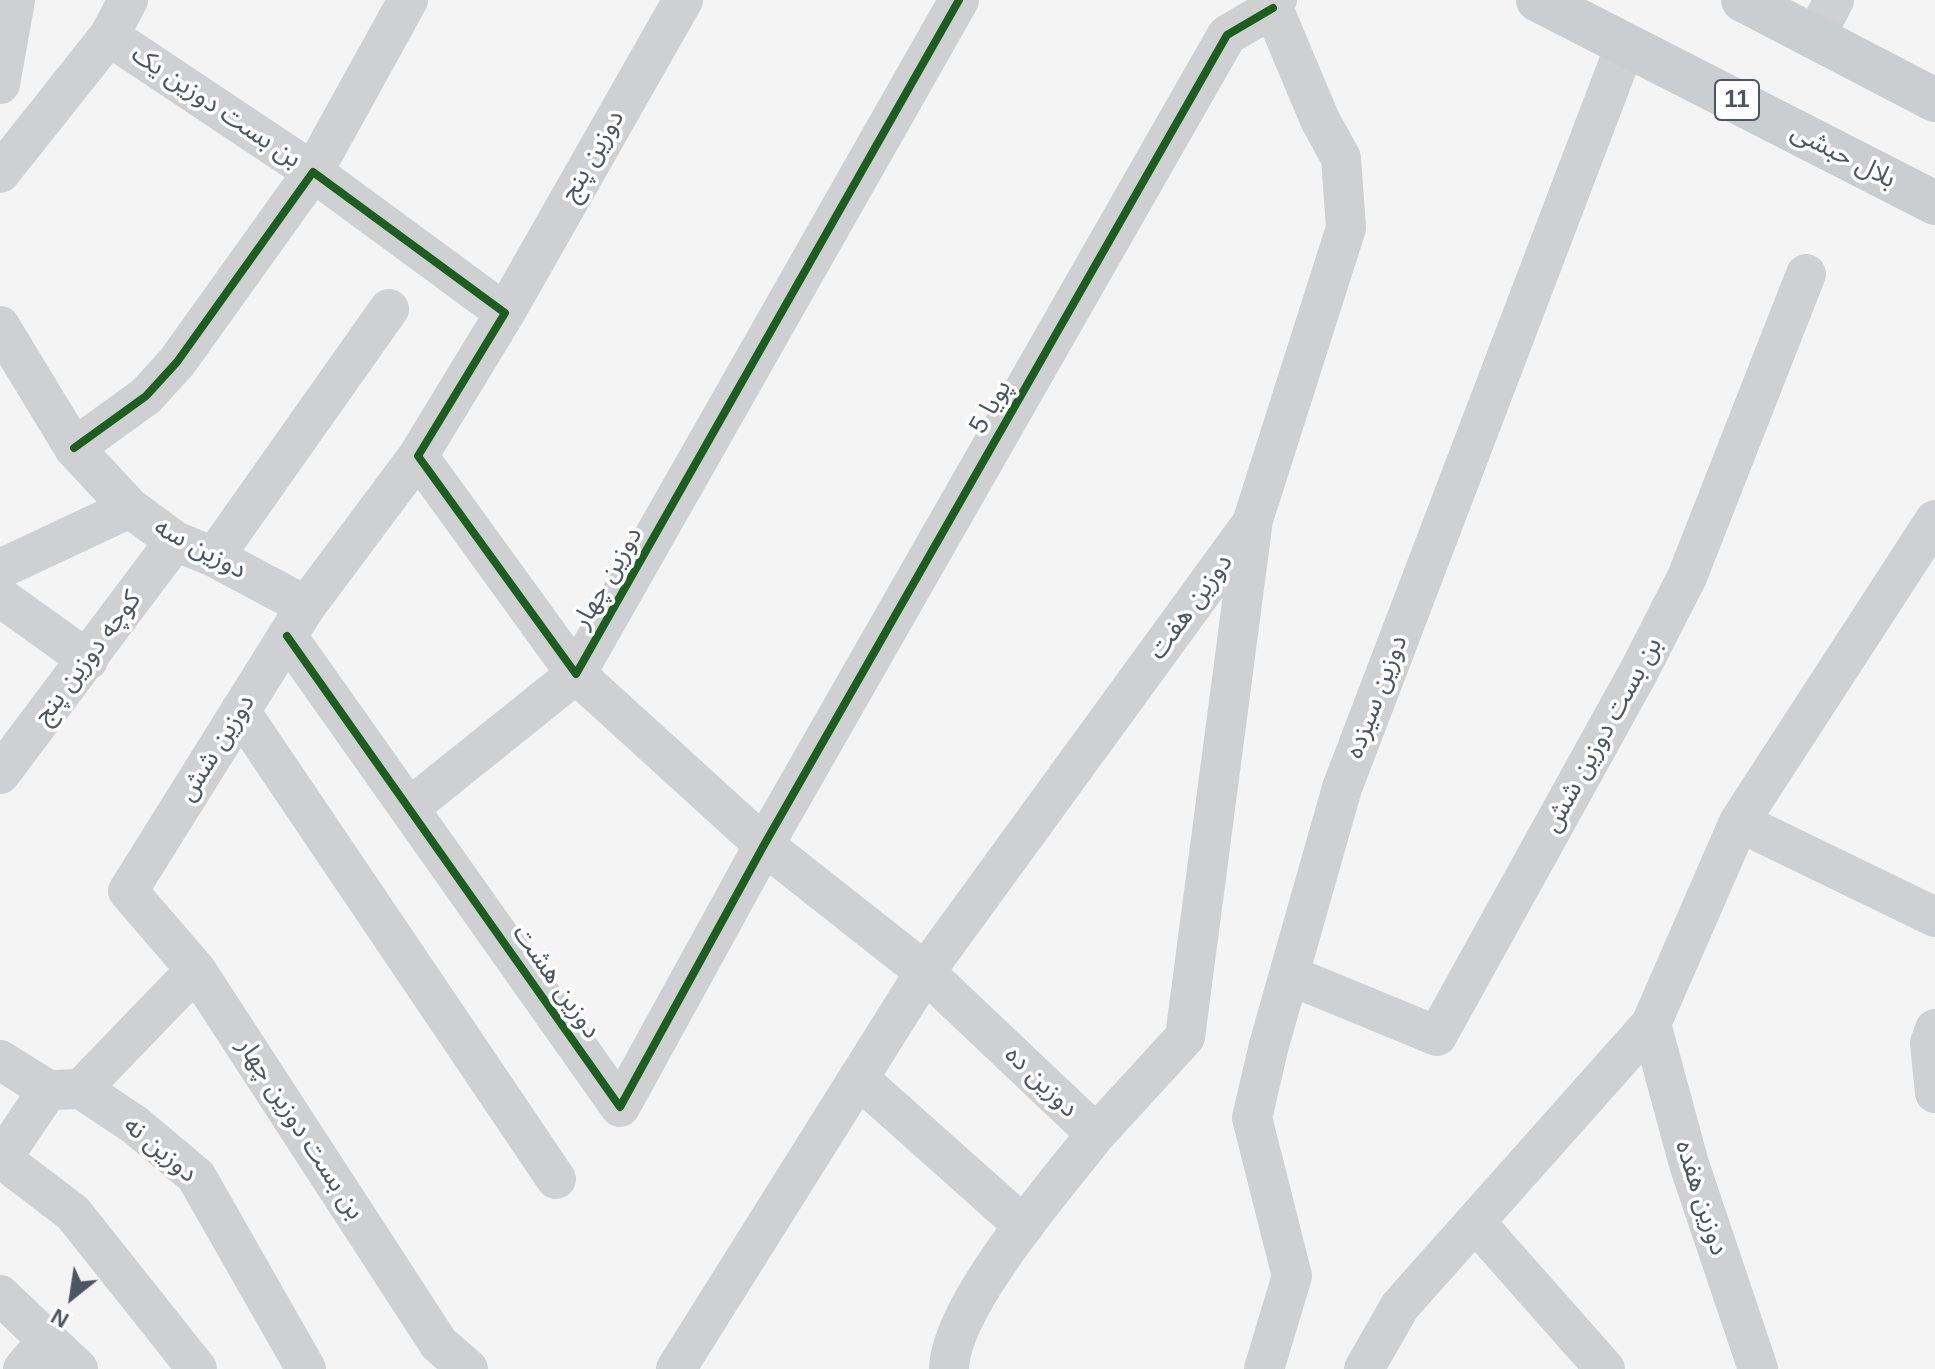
<!DOCTYPE html>
<html>
<head>
<meta charset="utf-8">
<style>
  body { margin:0 }
  #map { position:relative; width:1935px; height:1369px; overflow:hidden; background:#f4f4f4; font-family:Arial,sans-serif }
  canvas { display:block }
  .north { position:absolute; left:32px; top:1257px; width:80px; height:80px; -webkit-text-stroke:6px #fff; paint-order:stroke; rotate:210deg; font-size:22px; font-weight:700; line-height:32px; text-align:center; color:#4a5661 }
  .north::after { content:''; display:block; margin:auto; width:28px; height:36px; background:#4a5661; clip-path:polygon(50% 0,100% 100%,50% 72%,0 100%) }
</style>
</head>
<body>
<div id="map">
<canvas width="1935" height="1369"></canvas>
<div class="north">N</div>
</div>
<script>
const g = document.querySelector('canvas').getContext('2d');
g.lineJoin = 'round';
function strokePath(path, color, width, dash) { g.strokeStyle = color; g.lineWidth = width; g.lineCap = dash ? 'butt' : 'round'; g.setLineDash(dash || []); g.stroke(path); }
function drawText(font, color, halo, rows, align = 'center') {
  g.font = font + ' Arial,"Noto Sans Arabic",sans-serif'; g.lineWidth = 7; g.setLineDash([]); g.textBaseline = 'middle'; g.strokeStyle = halo; g.fillStyle = color; for (const [text, x, y, turn = 0] of rows) {
    g.save(); g.translate(x, y); g.rotate((+turn || 0) * Math.PI / 180); g.textAlign = isNaN(turn) ? turn : align; if (halo) g.strokeText(text, 0, 0); g.fillText(text, 0, 0); g.restore();
  }
}
const street = new Path2D(`
  M 128,0 L 109,36 L 313,172 L 408,0
  M 1815,37 L 1834,0
  M 0,84 L 15,0
  M 0,173 L 109,36
  M 505,313 L 683,0
  M 0,326 L 74,448 L 130,508 L 175,541 L 214,557 L 306,606 L 418,456
  M 74,448 L 146,396 L 177,362 L 313,172 L 505,313 L 418,456 L 576,674 L 959,0
  M 214,557 L 389,309
  M 0,569 L 130,508
  M 0,597 L 88,660
  M 306,606 L 128,891 L 196,970 L 439,1344 L 468,1369
  M 287,636 L 620,1107 L 764,845 L 1227,35 L 1273,8
  M 240,711 L 556,1179
  M 0,774 L 175,541
  M 409,808 L 576,674 L 764,845 L 925,972 L 1252,523 L 1346,228 L 1341,158 L 1320,120 L 1273,8 L 1277,0
  M 1739,822 L 1935,917
  M 196,970 L 81,1089 L 135,1125 L 196,1176 L 306,1369
  M 1289,975 L 1437,1036 L 1639,671 L 1687,577 L 1806,274
  M 1651,1024 L 1689,1164 L 1758,1369
  M 1935,1029 L 1930,1043 L 1935,1093
  M 0,1060 L 48,1090 L 81,1089
  M 858,1078 L 1024,1226
  M 2,1159 L 73,1213 L 197,1369
  M 0,1161 L 48,1090
  M 1475,1222 L 1605,1369
  M 0,1295 L 78,1369
  M 23,1369 L 47,1341
  M 676,1369 L 925,972 L 1096,1134 L 1185,1037 L 1252,527
  M 949,1369 C 950,1306 1056,1185 1096,1134
  M 1264,1369 L 1292,1276 L 1252,1118 L 1269,1045 L 1342,788 L 1626,44
  M 1364,1369 L 1400,1306 L 1651,1024 L 1739,822 L 1935,520`);
const primary = new Path2D(`
  M 1538,0 L 1935,203
  M 1743,0 L 1935,100`);
const cycleway = new Path2D(`
  M 74,448 L 146,396 L 177,362 L 313,172 L 505,313 L 418,456 L 576,674 L 959,0
  M 287,636 L 620,1107 L 764,845 L 1227,35 L 1273,8`);
const shields = [
  [1737,100,44]
];
const shieldNames = [
  ["11",1737,100]
];
const streetNames = [
  ["بن بست دوزین یک",216,107,34],
  ["دوزین پنج",593,156,-60],
  ["بلال حبشی",1843,156,27],
  ["پویا 5",991,407,-60],
  ["دوزین سه",200,549,28],
  ["دوزین چهار",608,578,-60],
  ["دوزین هفت",1191,607,-54],
  ["کوچه دوزین پنج",88,658,-53],
  ["دوزین سیزده",1377,697,-69],
  ["بن بست دوزین شش",1603,735,-61],
  ["دوزین شش",217,748,-58],
  ["دوزین هشت",556,982,55],
  ["دوزین ده",1041,1082,44],
  ["بن بست دوزین چهار",300,1129,57],
  ["دوزین نه",160,1150,40],
  ["دوزین هفده",1701,1198,72]
];
strokePath(street, '#ced0d2', 40);
strokePath(primary, '#caced1', 44);
strokePath(cycleway, '#1b5e20', 8);
for (const [x, y, w] of shields) { const box = new Path2D(); box.roundRect(x - w / 2, y - 20, w, 40, 6); g.fillStyle = '#fff'; g.fill(box); strokePath(box, '#4a5661', 2); }
drawText('bold 24px', '#4a5661', null, shieldNames);
drawText('26px', '#4a5661', '#fff', streetNames);
</script>
</body>
</html>
